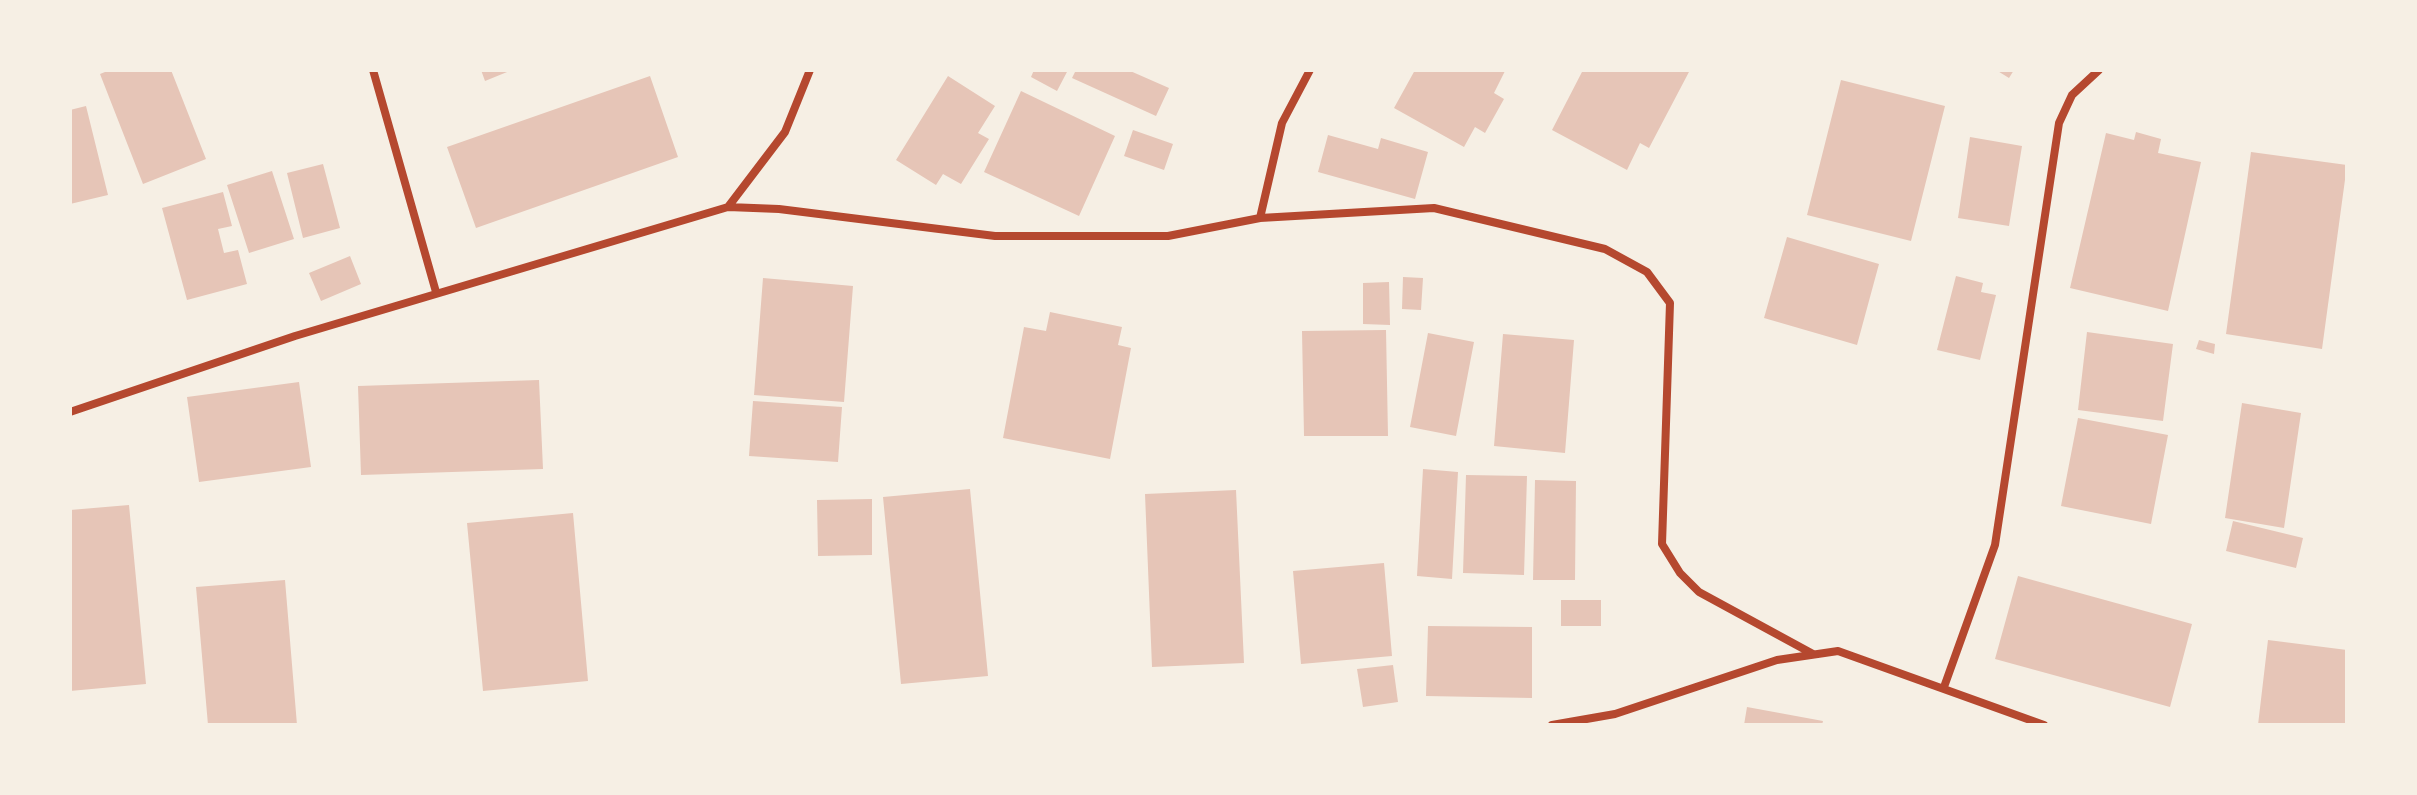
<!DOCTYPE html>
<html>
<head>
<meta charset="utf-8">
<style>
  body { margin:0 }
  #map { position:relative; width:2417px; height:795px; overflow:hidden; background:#f6efe4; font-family:"Source Serif 4",serif }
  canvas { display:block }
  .frame { position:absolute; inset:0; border:72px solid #f6efe4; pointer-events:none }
</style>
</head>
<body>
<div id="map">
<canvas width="2417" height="795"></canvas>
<div class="frame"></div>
</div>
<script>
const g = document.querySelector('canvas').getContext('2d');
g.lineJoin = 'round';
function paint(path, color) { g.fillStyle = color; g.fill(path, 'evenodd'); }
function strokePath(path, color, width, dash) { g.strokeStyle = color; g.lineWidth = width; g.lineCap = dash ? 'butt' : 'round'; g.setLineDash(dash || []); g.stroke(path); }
const building = new Path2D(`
  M 110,70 L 171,70 L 206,159 L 143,184 L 100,74 Z
  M 481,70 L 512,70 L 485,81 Z
  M 1034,70 L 1068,70 L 1057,91 L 1031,77 Z
  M 1076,70 L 1128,70 L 1169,88 L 1156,116 L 1072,78 Z
  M 1415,70 L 1505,71 L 1494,93 L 1504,99 L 1485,133 L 1475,127 L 1464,147 L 1394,108 Z
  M 1583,70 L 1690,70 L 1649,148 L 1640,143 L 1627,170 L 1552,130 Z
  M 1996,70 L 2014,70 L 2009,78 Z
  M 650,76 L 678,157 L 476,228 L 447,147 Z
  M 948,76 L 995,106 L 978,133 L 989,139 L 961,184 L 943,174 L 936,185 L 896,160 Z
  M 1841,80 L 1945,106 L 1911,241 L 1807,215 Z
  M 1021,91 L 1115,136 L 1079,216 L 984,172 Z
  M 86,106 L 108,195 L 70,204 L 70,110 Z
  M 1133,130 L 1173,144 L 1164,170 L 1124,156 Z
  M 2136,132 L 2161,139 L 2158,153 L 2201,162 L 2168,311 L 2070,288 L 2106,133 L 2134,140 Z
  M 1328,135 L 1378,149 L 1381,138 L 1428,152 L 1415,199 L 1318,172 Z
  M 1970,137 L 2022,146 L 2009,226 L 1958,218 Z
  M 2251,152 L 2347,165 L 2322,349 L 2226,334 Z
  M 323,164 L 340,228 L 303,238 L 287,173 Z
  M 272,171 L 294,239 L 249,253 L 227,185 Z
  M 223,192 L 232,226 L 218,229 L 224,253 L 238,250 L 247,284 L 187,300 L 162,208 Z
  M 1787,237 L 1879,264 L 1857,345 L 1764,318 Z
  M 350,256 L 361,284 L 321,301 L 309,273 Z
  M 1956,276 L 1983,283 L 1981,292 L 1996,295 L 1980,360 L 1937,350 Z
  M 1403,277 L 1423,278 L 1421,310 L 1402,309 Z
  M 763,278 L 853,286 L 844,402 L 754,395 Z
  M 1389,282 L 1390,325 L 1363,324 L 1363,283 Z
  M 1050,312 L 1122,327 L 1118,345 L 1131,348 L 1110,459 L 1003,438 L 1024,327 L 1046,331 Z
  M 1386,330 L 1388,436 L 1304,436 L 1302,331 Z
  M 2087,332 L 2173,344 L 2163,421 L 2078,410 Z
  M 1428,333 L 1474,342 L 1456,436 L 1410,427 Z
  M 1503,334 L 1574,340 L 1565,453 L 1494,446 Z
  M 2199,340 L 2215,344 L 2214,354 L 2196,349 Z
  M 539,380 L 543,469 L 361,475 L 358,386 Z
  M 299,382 L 311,467 L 199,482 L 187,397 Z
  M 753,401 L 842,407 L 838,462 L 749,456 Z
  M 2242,403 L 2301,413 L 2284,528 L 2225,518 Z
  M 2078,418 L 2168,435 L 2151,524 L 2061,506 Z
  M 1423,469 L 1458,472 L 1452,579 L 1417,576 Z
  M 1466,475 L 1527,476 L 1524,575 L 1463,573 Z
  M 1535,480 L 1576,481 L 1575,580 L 1533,580 Z
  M 970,489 L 988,676 L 901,684 L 883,497 Z
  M 1236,490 L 1244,663 L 1152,667 L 1145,494 Z
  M 872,499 L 872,555 L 818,556 L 817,500 Z
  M 129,505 L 146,684 L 70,691 L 70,510 Z
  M 573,513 L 588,681 L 483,691 L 467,523 Z
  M 2233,521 L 2303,538 L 2296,568 L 2226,551 Z
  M 1384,563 L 1392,656 L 1301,664 L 1293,571 Z
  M 2018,576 L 2192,624 L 2170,707 L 1995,659 Z
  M 285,580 L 297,725 L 208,725 L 196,587 Z
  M 1561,600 L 1601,600 L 1601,626 L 1561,626 Z
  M 1428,626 L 1532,627 L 1532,698 L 1426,696 Z
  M 2268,640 L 2347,650 L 2347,725 L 2258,725 Z
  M 1393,665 L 1398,702 L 1363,707 L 1357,669 Z
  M 1747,707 L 1823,721 L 1822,725 L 1744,725 Z`);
const minor = new Path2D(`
  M 373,70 L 436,292
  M 728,207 L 785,132 L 810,70
  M 1260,218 L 1282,123 L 1310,70
  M 70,412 L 295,336 L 728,207 L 779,209 L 995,236 L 1168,236 L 1260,218 L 1434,208 L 1605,249 L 1647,272 L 1670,303 L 1662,544 L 1680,573 L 1699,592 L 1813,654
  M 1944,687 L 1995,545 L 2059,123 L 2072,95 L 2099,70
  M 1552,725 L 1615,714 L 1777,660 L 1838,651 L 2044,725`);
paint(building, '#e6c5b7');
strokePath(minor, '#b5482f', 8);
</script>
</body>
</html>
